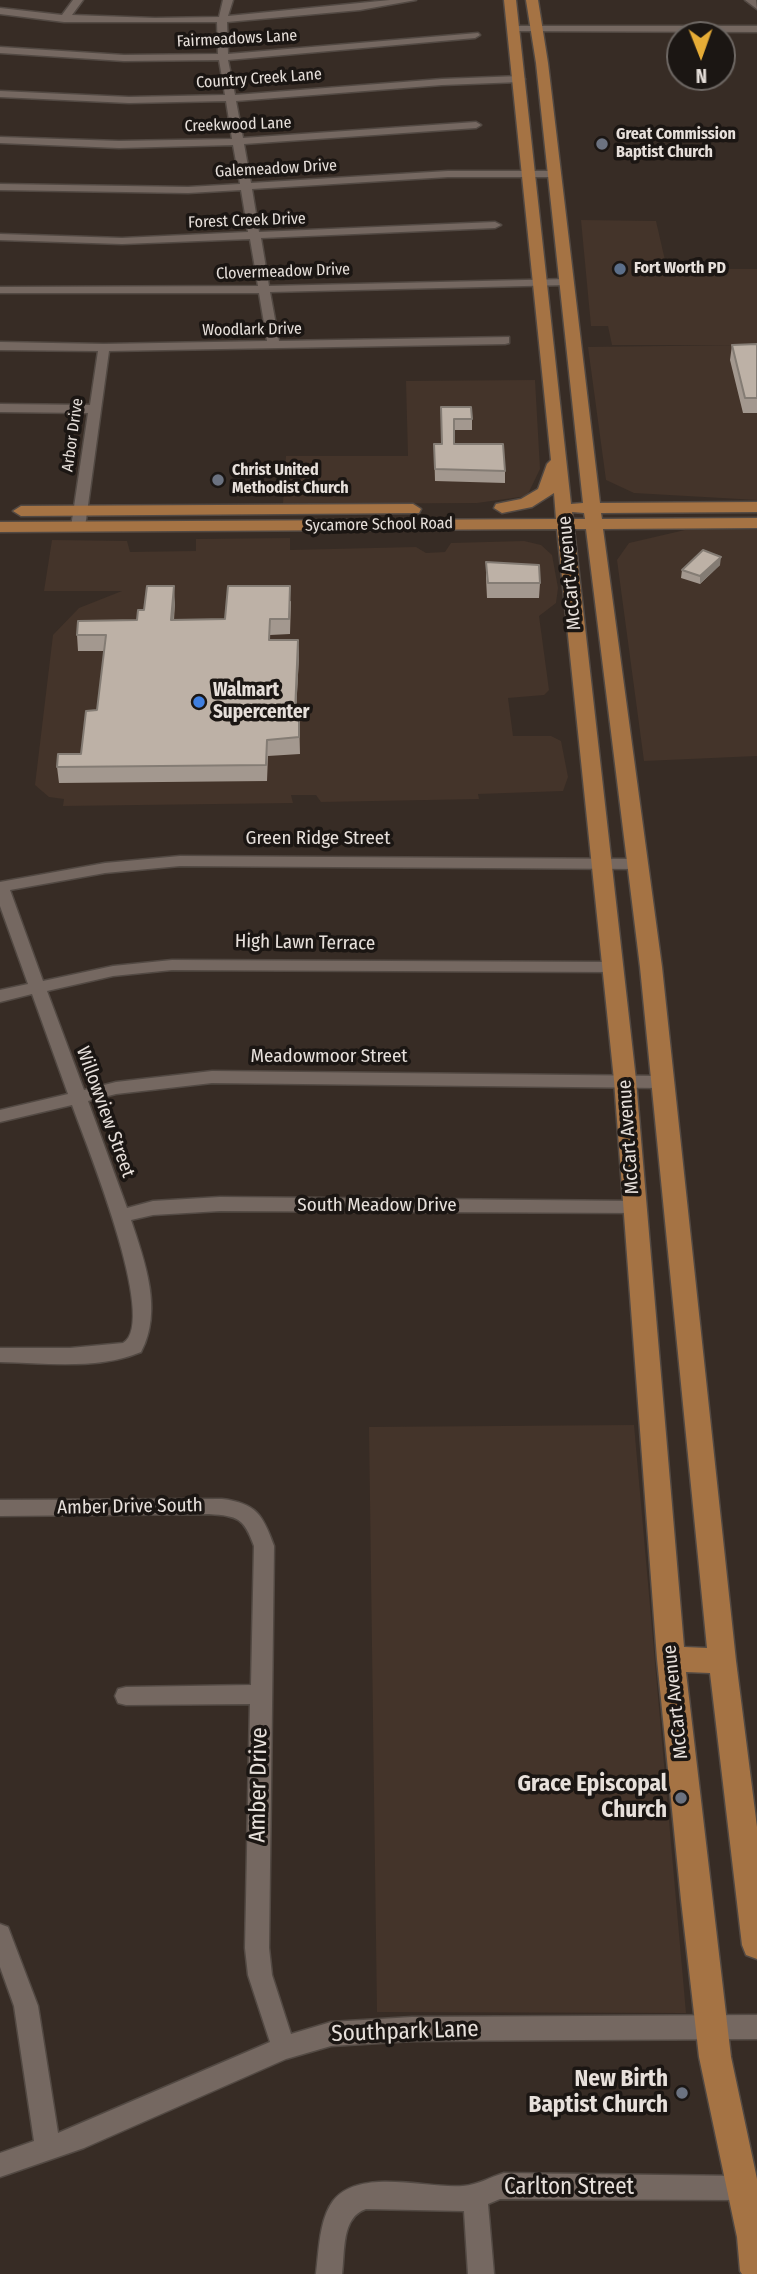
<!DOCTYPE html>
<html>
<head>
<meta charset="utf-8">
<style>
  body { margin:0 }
  #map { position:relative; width:757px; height:2274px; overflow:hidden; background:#372c25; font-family:"Fira Sans Condensed",sans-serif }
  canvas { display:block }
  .north { position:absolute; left:666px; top:21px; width:70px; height:70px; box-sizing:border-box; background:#1b1613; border:2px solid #6d6763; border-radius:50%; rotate:179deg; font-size:19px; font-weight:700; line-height:28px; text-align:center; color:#e7e0db }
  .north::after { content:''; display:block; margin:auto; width:24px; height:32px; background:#e6ac36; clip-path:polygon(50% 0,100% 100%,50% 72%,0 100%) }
</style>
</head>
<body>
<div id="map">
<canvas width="757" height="2274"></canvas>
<div class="north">N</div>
</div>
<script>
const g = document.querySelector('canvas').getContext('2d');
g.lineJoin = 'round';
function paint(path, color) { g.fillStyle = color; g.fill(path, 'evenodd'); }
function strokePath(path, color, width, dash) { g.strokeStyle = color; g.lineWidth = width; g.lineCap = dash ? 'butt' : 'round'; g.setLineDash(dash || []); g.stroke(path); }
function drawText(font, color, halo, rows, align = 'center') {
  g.font = font + ' "Fira Sans Condensed",sans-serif'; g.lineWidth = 7; g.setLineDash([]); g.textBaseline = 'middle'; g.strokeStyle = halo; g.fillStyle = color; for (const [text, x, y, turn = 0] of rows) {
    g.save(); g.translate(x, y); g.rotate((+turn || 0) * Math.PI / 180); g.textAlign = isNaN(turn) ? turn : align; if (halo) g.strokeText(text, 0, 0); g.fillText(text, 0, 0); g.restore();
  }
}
const built = new Path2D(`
  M 581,220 L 656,221 L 667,269 L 757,269 L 757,500 L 634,493 L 606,480 L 588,347 L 744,345 L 612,345 L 608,326 L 591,326 Z
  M 535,380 L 540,469 L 527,496 L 477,503 L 283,504 L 286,456 L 408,456 L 406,381 Z
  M 685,530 L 757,530 L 757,756 L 644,761 L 617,560 L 629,543 Z
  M 290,538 L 290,550 L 416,547 L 426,553 L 445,552 L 451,543 L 524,541 L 541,545 L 552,555 L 558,588 L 556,603 L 539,616 L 549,690 L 544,695 L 508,698 L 513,736 L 551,736 L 561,741 L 568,777 L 563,791 L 478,794 L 479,799 L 321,802 L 316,795 L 291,795 L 293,803 L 63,806 L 64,799 L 49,797 L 35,785 L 53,635 L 79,608 L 122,591 L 44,591 L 52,540 L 127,541 L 130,552 L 196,551 L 196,539 Z
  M 634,1425 L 686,2013 L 377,2012 L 369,1427 Z`);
const minor = new Path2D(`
  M 73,0 L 83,0 L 72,15 L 155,18 L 219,17 L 223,0 L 233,0 L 228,16 L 390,0 L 416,0 L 360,10 L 227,22 L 228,54 L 478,33 L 480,35 L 475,38 L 228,60 L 235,95 L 442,79 L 520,76 L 525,79 L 520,82 L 442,85 L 236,101 L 243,138 L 476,122 L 481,125 L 476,128 L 244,144 L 251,183 L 448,171 L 554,171 L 559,174 L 554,177 L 448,177 L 252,189 L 259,232 L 495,222 L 501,225 L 495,228 L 261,238 L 269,286 L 567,279 L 573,282 L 567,285 L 270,292 L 279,341 L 509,337 L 509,343 L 505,344 L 109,351 L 85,527 L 83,530 L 73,530 L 71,527 L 88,413 L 0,412 L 0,404 L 90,405 L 98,351 L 0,350 L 0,342 L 104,344 L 267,341 L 259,293 L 0,293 L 0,287 L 258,286 L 250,239 L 122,244 L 0,240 L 0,234 L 122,238 L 248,232 L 241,190 L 188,193 L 0,190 L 0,184 L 188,187 L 240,184 L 233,145 L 119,148 L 0,143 L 0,137 L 119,141 L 232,139 L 226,101 L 129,103 L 0,97 L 0,91 L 129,97 L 225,95 L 219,60 L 124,61 L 0,53 L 0,47 L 124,55 L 218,54 L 217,22 L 64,22 L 0,14 L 0,8 L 62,15 Z
  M 745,0 L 756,0 L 757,9 Z
  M 515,26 L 757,26 L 757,32 L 512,31 L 512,27 Z
  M 180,856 L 637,859 L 645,864 L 637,869 L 180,866 L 105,873 L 10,890 L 43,981 L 113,966 L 172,960 L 613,962 L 621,967 L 613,972 L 172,970 L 113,976 L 47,991 L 84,1090 L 116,1082 L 212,1071 L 662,1076 L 671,1082 L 662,1088 L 212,1083 L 116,1094 L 88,1101 L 127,1208 L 153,1201 L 220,1197 L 634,1201 L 640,1203 L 643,1208 L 640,1213 L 220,1211 L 153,1215 L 131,1220 C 145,1262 163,1311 141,1352 C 99,1370 45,1363 0,1362 L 0,1348 L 70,1348 L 123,1343 C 160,1323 84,1139 72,1105 L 0,1122 L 0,1110 L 68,1094 L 32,994 L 0,1002 L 0,990 L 28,984 L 0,906 L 0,882 L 105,863 Z
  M 222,1499 C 256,1503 263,1515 274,1546 L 269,1948 L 272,1975 L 291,2034 L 331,2022 L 412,2017 L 757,2015 L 757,2039 L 412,2041 L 331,2046 L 286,2059 L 84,2148 L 0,2177 L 0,2153 L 34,2141 L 14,2006 L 0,1967 L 0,1924 L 8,1927 L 38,2006 L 58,2133 L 270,2042 L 248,1975 L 245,1948 L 250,1704 L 126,1705 L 118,1703 L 115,1696 L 118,1689 L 126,1687 L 251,1685 L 254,1546 C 244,1518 238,1516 209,1514 L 0,1516 L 0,1500 Z
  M 504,2173 L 742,2176 L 751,2179 L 754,2188 L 751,2197 L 742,2200 L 500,2199 L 488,2204 L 494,2274 L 468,2274 L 464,2211 L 366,2209 C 341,2217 345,2252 342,2274 L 316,2274 C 319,2251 319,2220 333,2201 C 359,2167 427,2189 463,2186 C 478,2185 490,2177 504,2173 Z`);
const major = new Path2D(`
  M 504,0 L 516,0 L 571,504 L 583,503 L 536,63 L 526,0 L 538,0 L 548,63 L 600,503 L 757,502 L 757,512 L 601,513 L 602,519 L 757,518 L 757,528 L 603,529 L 662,967 L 736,1661 L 757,1827 L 757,1959 L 746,1955 L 742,1945 L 710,1673 L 686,1672 L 731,2057 L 757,2179 L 757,2274 L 742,2274 L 740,2271 L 737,2237 L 699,2057 L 681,1900 L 657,1659 L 614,1080 L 557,529 L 0,532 L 0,522 L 556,519 L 554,493 L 532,507 L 502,513 L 494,508 L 496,504 L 521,499 L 538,489 L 547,464 L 551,460 ZM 572,512 L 584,513 L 585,519 L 573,519 ZM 574,529 L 586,529 L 640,967 L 707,1648 L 684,1647 L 636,1080 Z
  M 413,504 L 421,509 L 419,513 L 21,516 L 13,511 L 21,506 Z`);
const wall = new Path2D(`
  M 757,344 L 757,413 L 743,413 L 730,360 L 732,345 Z
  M 441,407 L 472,419 L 472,430 L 454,430 L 454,444 L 505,471 L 505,483 L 435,481 L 434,444 L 441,444 Z
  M 486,562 L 540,583 L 539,598 L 487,598 L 486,578 Z
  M 720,565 L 700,584 L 681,578 L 682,570 Z
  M 291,601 L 290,634 L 270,635 L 270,640 L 298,640 L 299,656 L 296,713 L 299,713 L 300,754 L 268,756 L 267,781 L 59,783 L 57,767 L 81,754 L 97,710 L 104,651 L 78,651 L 77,635 L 137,620 L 144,610 L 175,602 L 174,620 L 225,619 Z`);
const shadedWall = new Path2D(`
  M 721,557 L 720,565 L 700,584 L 700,576 Z
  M 174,586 L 175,602 L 172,636 L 171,620 Z
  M 298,640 L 299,656 L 295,729 L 295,713 Z`);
const building = new Path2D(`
  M 757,344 L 757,398 L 745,398 L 732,345 Z
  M 441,407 L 471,407 L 472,419 L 454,419 L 454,444 L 503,444 L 505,471 L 435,469 L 434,444 L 442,444 Z
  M 703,550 L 721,557 L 700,576 L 682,570 Z
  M 486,562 L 539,565 L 540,583 L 488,583 Z
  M 147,586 L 174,586 L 171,620 L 225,619 L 228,586 L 290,586 L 289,619 L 270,619 L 269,640 L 298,640 L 295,713 L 299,713 L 299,737 L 267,740 L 266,765 L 57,767 L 58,754 L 81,754 L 86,711 L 97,710 L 106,635 L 77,635 L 78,621 L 137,620 L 138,610 L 144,610 Z`);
const markers = [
  [602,144,7,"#6b7280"],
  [620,269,7,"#5c6f8a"],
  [218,480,7,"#6b7280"],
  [199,702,7,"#3f7fe0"],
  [681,1798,7,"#6b7280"],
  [682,2093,7,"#6b7280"]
];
const farStreetnames = [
  ["Fairmeadows Lane",237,39,-3],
  ["Country Creek Lane",259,79,-4],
  ["Creekwood Lane",238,125,-2],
  ["Galemeadow Drive",276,169,-3],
  ["Forest Creek Drive",247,221,-2],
  ["Clovermeadow Drive",283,272,-2],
  ["Woodlark Drive",252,330,-1],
  ["Arbor Drive",73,435,-82],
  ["Sycamore School Road",379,525,-1]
];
const farPoinames = [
  ["Great Commission",616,135],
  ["Baptist Church",616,153],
  ["Fort Worth PD",634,269],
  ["Christ United",232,471],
  ["Methodist Church",232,489]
];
const streetNames = [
  ["McCart Avenue",570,573,-95],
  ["Green Ridge Street",318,839],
  ["High Lawn Terrace",305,943,1],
  ["Meadowmoor Street",329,1057],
  ["Willowview Street",105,1112,70],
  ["McCart Avenue",629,1137,-94],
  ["South Meadow Drive",377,1206],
  ["Amber Drive South",130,1507,-1],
  ["McCart Avenue",676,1702,-96]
];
const poiNames = [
  ["Walmart",213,691],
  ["Supercenter",213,713]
];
const nearStreetnames = [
  ["Amber Drive",259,1785,-89],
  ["Southpark Lane",405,2032,-2],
  ["Carlton Street",569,2188]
];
const nearPoinames = [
  ["Grace Episcopal",667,1785],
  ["Church",667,1811],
  ["New Birth",668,2080],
  ["Baptist Church",668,2106]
];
paint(built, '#44342a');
strokePath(minor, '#524943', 3);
strokePath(major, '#524943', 3);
paint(minor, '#756861');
paint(major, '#a57344');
paint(wall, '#a3988f');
paint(shadedWall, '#847c74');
paint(building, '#bdb1a6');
strokePath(building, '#847c74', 2);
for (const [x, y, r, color] of markers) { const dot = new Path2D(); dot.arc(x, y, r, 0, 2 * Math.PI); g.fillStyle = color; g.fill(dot); strokePath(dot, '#1b1613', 2.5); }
drawText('16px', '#e7e0db', '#1b1613', farStreetnames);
drawText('bold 16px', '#e7e0db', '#1b1613', farPoinames, 'left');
drawText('19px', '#e7e0db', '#1b1613', streetNames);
drawText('bold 19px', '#e7e0db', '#1b1613', poiNames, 'left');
drawText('23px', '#e7e0db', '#1b1613', nearStreetnames);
drawText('bold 23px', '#e7e0db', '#1b1613', nearPoinames, 'right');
</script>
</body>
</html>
